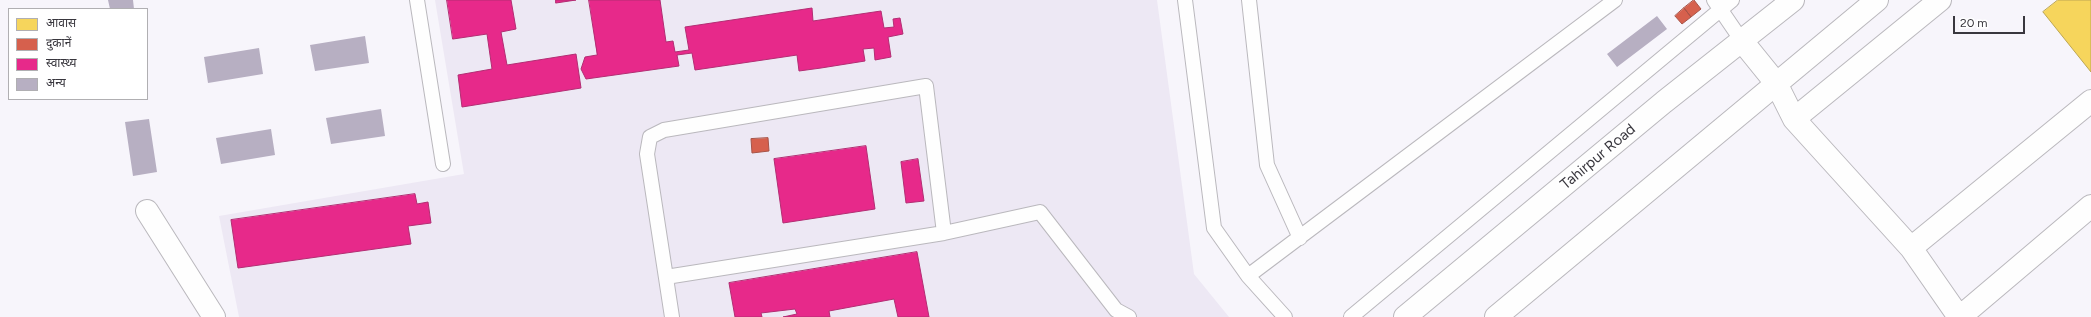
<!DOCTYPE html>
<html>
<head>
<meta charset="utf-8">
<style>
  body { margin:0 }
  #map { position:relative; width:2091px; height:317px; overflow:hidden; background:#f7f5fb; font-family:Figtree,"Noto Sans Devanagari",sans-serif }
  canvas { display:block }
  .legend { position:absolute; left:8px; top:8px; width:140px; height:92px; box-sizing:border-box; background:#fff; border:1px solid #b0afb2; margin:0; padding:5px 7px; list-style:none; font-size:12px; color:#39373e }
  .legend li { display:flex; align-items:center; gap:8px; height:20px }
  .legend b { width:20px; border:1px solid #b0afb2 }
  .scale { position:absolute; left:1953px; top:16px; width:72px; height:18px; box-sizing:border-box; border:2px solid #39373e; border-top:0; padding-left:5px; font-size:12px; line-height:14px; white-space:nowrap; color:#39373e; -webkit-text-stroke:3px #fff; paint-order:stroke }
</style>
</head>
<body>
<div id="map">
<canvas width="2091" height="317"></canvas>
<ul class="legend">
<li><b style="height:11px;background:#f6d55c"></b>आवास</li>
<li><b style="height:11px;background:#d6604d"></b>दुकानें</li>
<li><b style="height:11px;background:#e7298a"></b>स्वास्थ्य</li>
<li><b style="height:11px;background:#b7afc2"></b>अन्य</li>
</ul>
<div class="scale">20 m</div>
</div>
<script>
const g = document.querySelector('canvas').getContext('2d');
g.lineJoin = 'round';
function paint(path, color) { g.fillStyle = color; g.fill(path, 'evenodd'); }
function strokePath(path, color, width, dash) { g.strokeStyle = color; g.lineWidth = width; g.lineCap = dash ? 'butt' : 'round'; g.setLineDash(dash || []); g.stroke(path); }
function drawText(font, color, halo, rows, align = 'center') {
  g.font = font + ' Figtree,sans-serif'; g.lineWidth = 4; g.setLineDash([]); g.textBaseline = 'middle'; g.strokeStyle = halo; g.fillStyle = color; for (const [text, x, y, turn = 0] of rows) {
    g.save(); g.translate(x, y); g.rotate((+turn || 0) * Math.PI / 180); g.textAlign = isNaN(turn) ? turn : align; if (halo) g.strokeText(text, 0, 0); g.fillText(text, 0, 0); g.restore();
  }
}
const built = new Path2D(`
  M 435,0 L 1157,0 L 1194,274 L 1229,317 L 239,317 L 219,216 L 464,174 Z`);
const homes = new Path2D(`
  M 2058,0 L 2091,0 L 2091,72 L 2043,12 Z`);
const shops = new Path2D(`
  M 1694,0 L 1701,9 L 1691,17 L 1684,8 Z
  M 1684,8 L 1691,17 L 1682,24 L 1675,16 Z
  M 768,138 L 769,151 L 752,153 L 751,139 Z`);
const health = new Path2D(`
  M 447,0 L 511,0 L 516,29 L 501,32 L 507,65 L 576,54 L 581,88 L 462,107 L 458,75 L 492,69 L 487,34 L 453,39 Z
  M 556,0 L 576,0 L 556,3 Z
  M 589,0 L 660,0 L 666,42 L 673,41 L 675,52 L 689,50 L 685,27 L 812,8 L 813,21 L 881,11 L 884,28 L 894,27 L 893,19 L 900,18 L 903,34 L 888,37 L 891,57 L 875,60 L 874,48 L 863,49 L 865,61 L 821,68 L 799,71 L 797,55 L 695,70 L 692,53 L 677,55 L 679,66 L 586,79 L 581,69 L 585,57 L 597,55 Z
  M 866,146 L 875,209 L 783,223 L 774,159 Z
  M 918,159 L 924,201 L 906,203 L 901,162 Z
  M 415,194 L 417,204 L 428,202 L 431,223 L 408,226 L 411,244 L 238,268 L 231,220 Z
  M 917,252 L 929,317 L 898,317 L 894,299 L 829,311 L 830,317 L 783,317 L 797,314 L 795,309 L 761,313 L 762,317 L 735,317 L 729,283 Z`);
const building = new Path2D(`
  M 108,0 L 133,0 L 134,9 L 110,9 Z
  M 1657,16 L 1667,29 L 1617,67 L 1607,54 Z
  M 365,36 L 369,63 L 315,71 L 310,45 Z
  M 259,48 L 263,74 L 208,83 L 204,57 Z
  M 381,109 L 385,136 L 331,144 L 326,118 Z
  M 149,119 L 157,172 L 133,176 L 125,122 Z
  M 271,129 L 275,155 L 221,164 L 216,138 Z`);
const lane = new Path2D(`
  M 417,0 L 443,164
  M 1185,0 L 1214,228 L 1248,276 L 1285,317
  M 1249,0 L 1267,165 L 1300,238
  M 1714,0 L 1742,41
  M 1248,276 L 1615,0
  M 666,277 L 944,233 L 1040,212 L 1116,310 L 1129,317
  M 672,317 L 647,154 L 650,137 L 664,130 L 926,86 L 944,233
  M 1351,317 L 1732,0`);
const street = new Path2D(`
  M 1776,83 L 1794,119 L 1911,248 L 1959,317
  M 1794,119 L 1940,0
  M 147,211 L 214,317
  M 1911,248 L 2091,101
  M 1960,317 L 2091,206`);
const secondary = new Path2D(`
  M 1742,41 L 1776,83
  M 1405,317 L 1664,102 L 1793,0
  M 1496,317 L 1877,0`);
const streetNames = [
  ["Tahirpur Road",1598,157,-40]
];
paint(built, '#ede8f4');
paint(homes, '#f6d55c');
strokePath(homes, '#bda653', 1);
paint(shops, '#d6604d');
strokePath(shops, '#a75448', 1);
paint(health, '#e7298a');
strokePath(health, '#b32d73', 1);
paint(building, '#b7afc2');
strokePath(lane, '#bab8bd', 16);
strokePath(street, '#bab8bd', 24);
strokePath(secondary, '#bab8bd', 24);
strokePath(lane, '#fefefe', 14);
strokePath(street, '#fefefe', 22);
strokePath(secondary, '#fefefe', 22);
drawText('15px', '#39373e', '#fff', streetNames);
</script>
</body>
</html>
